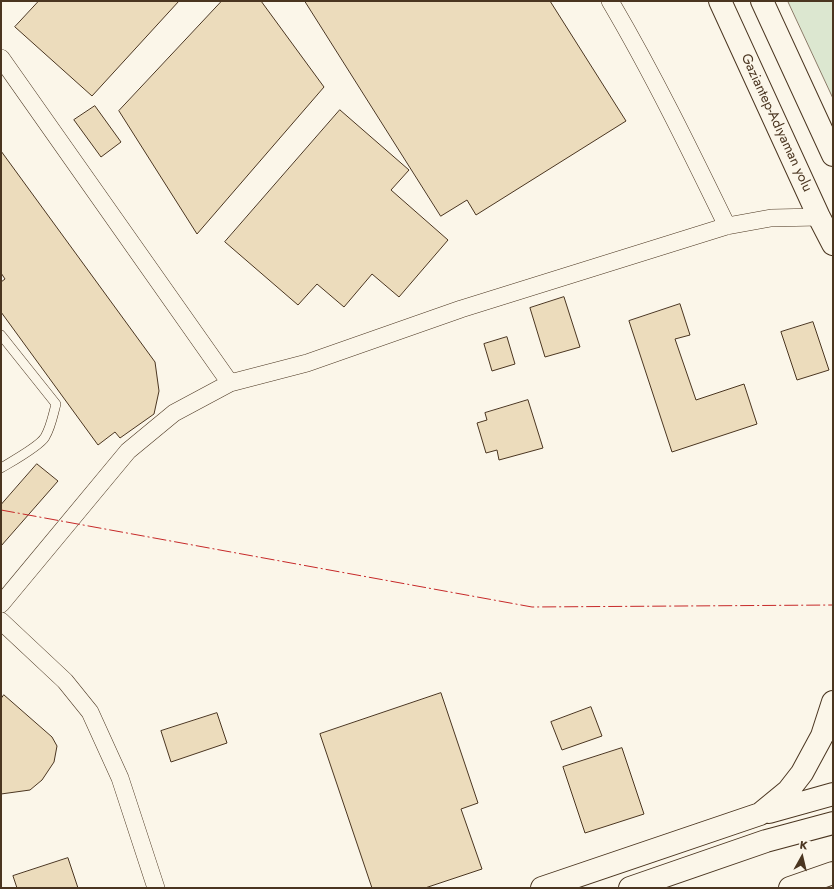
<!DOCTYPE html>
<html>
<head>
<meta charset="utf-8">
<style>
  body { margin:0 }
  #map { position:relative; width:834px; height:889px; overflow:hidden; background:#fbf6e9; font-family:Jost,sans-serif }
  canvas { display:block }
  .frame { position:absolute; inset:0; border:2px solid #4a3520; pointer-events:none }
  .north { position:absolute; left:782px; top:837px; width:40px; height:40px; -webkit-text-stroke:3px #fbf6e9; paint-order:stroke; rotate:8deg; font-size:11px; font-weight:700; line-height:16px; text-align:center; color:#4a3520 }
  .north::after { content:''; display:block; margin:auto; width:14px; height:18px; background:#4a3520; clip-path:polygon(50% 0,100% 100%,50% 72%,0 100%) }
</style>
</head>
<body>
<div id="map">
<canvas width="834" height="889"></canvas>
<div class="frame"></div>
<div class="north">K</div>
</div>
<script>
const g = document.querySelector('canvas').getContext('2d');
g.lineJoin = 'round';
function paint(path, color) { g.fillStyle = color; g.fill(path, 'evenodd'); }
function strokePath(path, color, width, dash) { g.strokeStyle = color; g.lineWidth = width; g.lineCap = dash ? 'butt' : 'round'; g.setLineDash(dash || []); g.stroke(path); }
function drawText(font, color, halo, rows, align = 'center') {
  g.font = font + ' Jost,sans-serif'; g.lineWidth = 3; g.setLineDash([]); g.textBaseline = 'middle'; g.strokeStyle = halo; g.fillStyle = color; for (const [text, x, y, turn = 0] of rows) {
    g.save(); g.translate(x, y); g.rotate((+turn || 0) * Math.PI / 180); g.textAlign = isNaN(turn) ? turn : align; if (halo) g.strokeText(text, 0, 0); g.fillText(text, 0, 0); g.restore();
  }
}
const green = new Path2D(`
  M 788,1 L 833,1 L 833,98 Z`);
const building = new Path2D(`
  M 39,1 L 179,1 L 92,96 L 15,27 Z
  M 222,1 L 261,1 L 324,87 L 197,234 L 119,111 Z
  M 305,1 L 550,1 L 626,121 L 476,215 L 467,200 L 441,216 Z
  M 95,106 L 121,142 L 101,157 L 74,120 Z
  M 340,110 L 409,170 L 391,190 L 448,240 L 399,297 L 372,274 L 344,307 L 317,284 L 298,305 L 225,242 Z
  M 1,151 L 155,362 L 159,391 L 154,414 L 120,438 L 115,432 L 98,445 L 1,312 L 1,282 L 5,279 L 1,273 Z
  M 564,297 L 580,347 L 545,357 L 530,308 Z
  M 680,304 L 690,335 L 675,339 L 696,400 L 744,384 L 757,424 L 672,452 L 629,321 Z
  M 813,322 L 829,370 L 797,380 L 781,332 Z
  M 507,337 L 515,364 L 492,371 L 484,344 Z
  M 528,400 L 543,448 L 499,460 L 497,450 L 486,453 L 477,423 L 487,420 L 485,413 Z
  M 37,464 L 58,481 L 1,546 L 1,505 Z
  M 441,693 L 478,803 L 461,809 L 482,869 L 425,888 L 372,888 L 320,734 Z
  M 4,695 L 52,737 L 57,746 L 54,762 L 42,780 L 30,790 L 1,794 L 1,699 Z
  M 591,707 L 602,736 L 562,750 L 551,722 Z
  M 217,713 L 227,743 L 171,762 L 161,731 Z
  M 622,748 L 644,814 L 585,833 L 563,767 Z
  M 68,858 L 78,888 L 17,888 L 13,876 Z`);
const lane = new Path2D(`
  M 1,335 L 56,404 C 53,415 51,427 45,437 C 40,446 11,462 1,468`);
const street = new Path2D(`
  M 610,1 C 653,74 690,150 727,226
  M 1,58 L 230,383
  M 1,604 L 128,451 L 174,413 L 230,383 L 307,363 L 461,309 L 727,226 L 771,218 L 819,217
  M 1,621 L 65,681 L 90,712 L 120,778 L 156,888`);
const highway = new Path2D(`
  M 720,1 L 819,217 L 833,244
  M 762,1 L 833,155
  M 769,812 L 833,794
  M 542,888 L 760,814 L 788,791 L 802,773 L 822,736 L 833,702
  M 630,888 L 766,841 L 833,823
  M 790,888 L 833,873`);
const power = new Path2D(`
  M 1,510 L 532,607 L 833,605`);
const streetNames = [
  ["Gaziantep-Adıyaman yolu",776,123,65]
];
paint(green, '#dce7d0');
strokePath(green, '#887966', 1);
paint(building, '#ecdcbc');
strokePath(building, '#4a3520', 1);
strokePath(lane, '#4a3520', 10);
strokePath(street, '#4a3520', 18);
strokePath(highway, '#4a3520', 24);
strokePath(lane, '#fbf6e9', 9);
strokePath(street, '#fbf6e9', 17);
strokePath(highway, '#fbf6e9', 22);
strokePath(power, '#c62828', 1, [14, 3, 2, 3]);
drawText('14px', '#4a3520', '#fbf6e9', streetNames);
</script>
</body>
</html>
